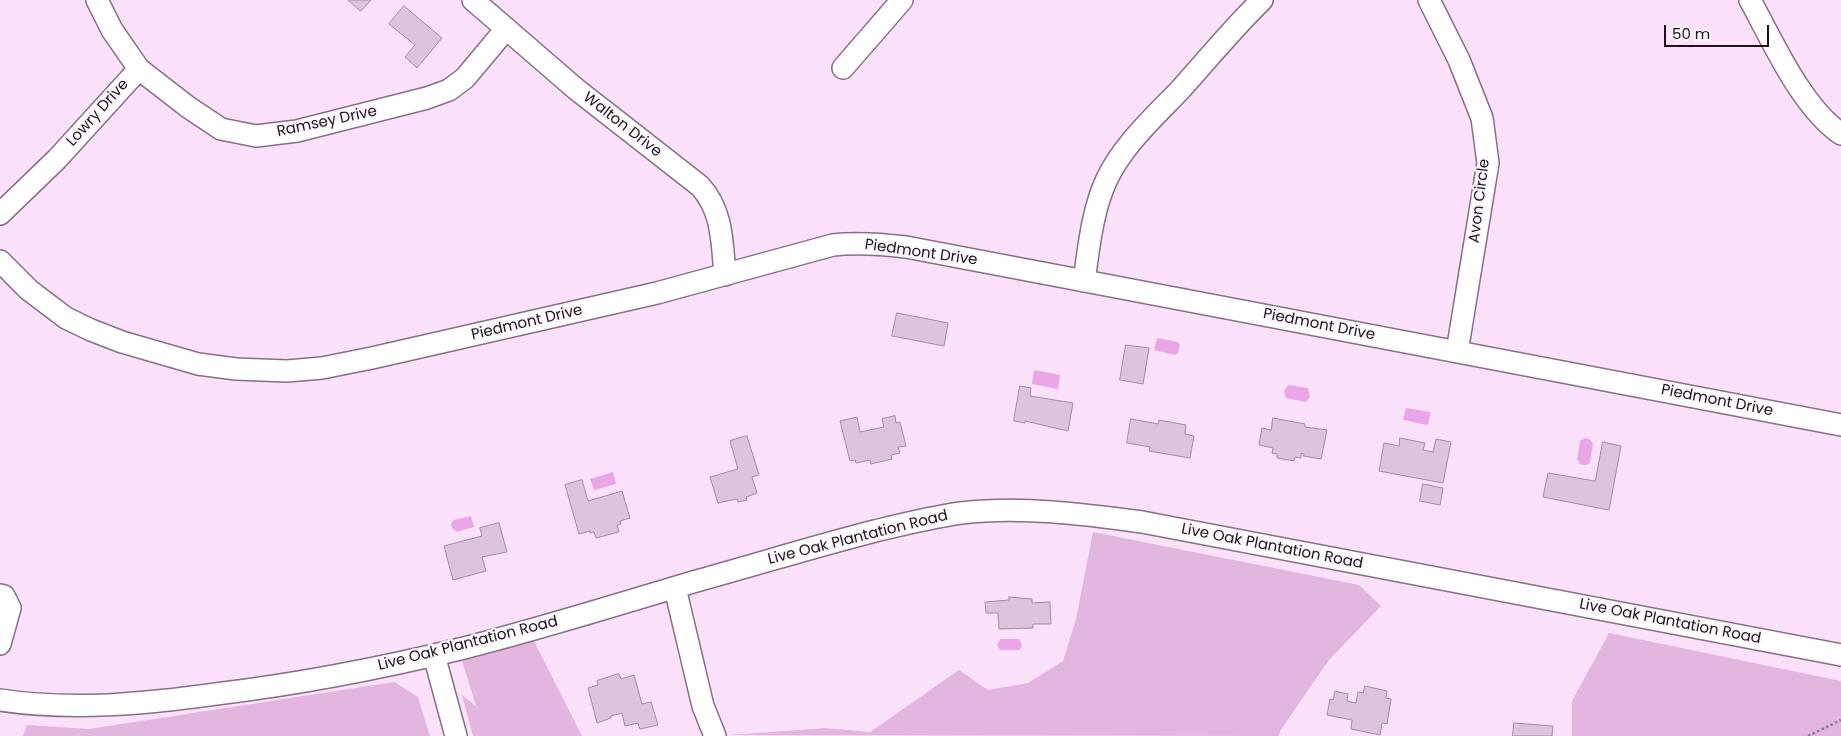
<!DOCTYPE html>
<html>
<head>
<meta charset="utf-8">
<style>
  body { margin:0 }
  #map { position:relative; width:1841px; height:736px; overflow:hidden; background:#fce1fa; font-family:Poppins,sans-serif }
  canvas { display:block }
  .scale { position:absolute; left:1664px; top:25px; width:105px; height:22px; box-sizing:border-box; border:2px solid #1c131c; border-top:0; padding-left:6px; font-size:15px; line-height:18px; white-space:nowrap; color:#1c131c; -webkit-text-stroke:4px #fcf6fb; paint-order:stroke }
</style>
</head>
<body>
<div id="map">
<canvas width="1841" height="736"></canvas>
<div class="scale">50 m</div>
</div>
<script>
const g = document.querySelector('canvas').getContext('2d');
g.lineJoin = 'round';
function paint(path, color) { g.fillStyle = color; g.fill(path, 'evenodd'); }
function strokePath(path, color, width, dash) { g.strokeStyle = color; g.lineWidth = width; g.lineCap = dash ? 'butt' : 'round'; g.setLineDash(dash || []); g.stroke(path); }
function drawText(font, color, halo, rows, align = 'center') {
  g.font = font + ' Poppins,sans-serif'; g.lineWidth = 4.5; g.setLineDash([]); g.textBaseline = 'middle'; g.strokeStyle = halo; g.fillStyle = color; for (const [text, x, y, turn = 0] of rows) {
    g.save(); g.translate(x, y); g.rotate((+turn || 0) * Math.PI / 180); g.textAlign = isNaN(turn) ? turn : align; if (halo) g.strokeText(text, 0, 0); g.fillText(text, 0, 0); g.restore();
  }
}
const green = new Path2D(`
  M 1093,532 L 1359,585 L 1381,606 L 1329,660 L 1280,731 L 1279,736 L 729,735 L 825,728 L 870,732 L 959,670 L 988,690 L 1028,683 L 1063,661 L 1076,619 Z
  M 1609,633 L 1841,681 L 1841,736 L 1572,736 L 1572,701 Z
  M 534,641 L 582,736 L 473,736 L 462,695 L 476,706 L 462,661 Z
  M 394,682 L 418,697 L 430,736 L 23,736 L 27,725 L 89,729 Z`);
const water = new Path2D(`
  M 1157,338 L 1178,342 L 1180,345 L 1178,353 L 1175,355 L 1154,350 Z
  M 1034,370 L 1060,375 L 1058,389 L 1032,384 Z
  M 1288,385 L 1308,388 L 1310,397 L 1306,402 L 1286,398 L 1284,391 Z
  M 1406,408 L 1431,412 L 1428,425 L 1403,420 Z
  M 1585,438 L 1591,440 L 1593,444 L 1590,463 L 1586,465 L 1579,464 L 1579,461 L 1577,460 L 1580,441 Z
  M 613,472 L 616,484 L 594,490 L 590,479 Z
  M 471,516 L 474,527 L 457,532 L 452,528 L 451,524 L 454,520 Z
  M 1000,639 L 1019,639 L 1022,645 L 1020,650 L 1000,650 L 997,645 Z`);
const building = new Path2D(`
  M 348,0 L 371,0 L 361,11 Z
  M 404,6 L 442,38 L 417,68 L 405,57 L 415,45 L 389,24 Z
  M 897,313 L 948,323 L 944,346 L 892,336 Z
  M 1126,345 L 1149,348 L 1143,384 L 1120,380 Z
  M 1020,386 L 1031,388 L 1030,396 L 1073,403 L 1068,431 L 1025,421 L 1025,423 L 1014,421 Z
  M 895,416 L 896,423 L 900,422 L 906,446 L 898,447 L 900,453 L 891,455 L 892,459 L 871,464 L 870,460 L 856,463 L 855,460 L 850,461 L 840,421 L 857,417 L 860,432 L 884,427 L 882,419 Z
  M 1273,418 L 1305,424 L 1305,427 L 1327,430 L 1321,459 L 1303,456 L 1304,454 L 1301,453 L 1301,458 L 1295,457 L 1294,461 L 1277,458 L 1277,454 L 1272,453 L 1273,448 L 1259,445 L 1262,428 L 1271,430 Z
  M 1131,419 L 1158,424 L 1159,420 L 1186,425 L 1185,434 L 1194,436 L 1190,458 L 1149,451 L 1150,447 L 1127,443 Z
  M 747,436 L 759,475 L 752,477 L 757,493 L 746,497 L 747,500 L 738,502 L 737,499 L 718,503 L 710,477 L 738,469 L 730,441 Z
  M 1400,438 L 1425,443 L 1423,450 L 1433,452 L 1436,439 L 1451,442 L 1443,483 L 1379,471 L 1384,443 L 1399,446 Z
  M 1603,442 L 1621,446 L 1609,510 L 1543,497 L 1548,473 L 1595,481 Z
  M 582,480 L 588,501 L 622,491 L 630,518 L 620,521 L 621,524 L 617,525 L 619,532 L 596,538 L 594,532 L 590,533 L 590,531 L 579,534 L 565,485 Z
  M 1423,484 L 1443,488 L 1440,505 L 1420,501 Z
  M 499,523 L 507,552 L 482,557 L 486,571 L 453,580 L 444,546 L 482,536 L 480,528 Z
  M 1009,597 L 1032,599 L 1032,603 L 1050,602 L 1051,624 L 1033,624 L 1033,628 L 999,629 L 998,613 L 986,613 L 985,602 L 1009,600 Z
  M 619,674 L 621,679 L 634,675 L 642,704 L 651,702 L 658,725 L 640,729 L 638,723 L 625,726 L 622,713 L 611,716 L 611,718 L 597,723 L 588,688 L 598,685 L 597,681 Z
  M 1365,686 L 1387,691 L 1386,698 L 1391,699 L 1387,724 L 1382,723 L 1380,735 L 1351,729 L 1352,720 L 1327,715 L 1330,699 L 1333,700 L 1335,691 L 1348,694 L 1347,701 L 1356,703 L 1358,692 L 1363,693 Z
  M 1514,723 L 1553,726 L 1552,736 L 1513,736 Z`);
const path = new Path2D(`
  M 1808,736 L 1841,720`);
const minor = new Path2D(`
  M 97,0 L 112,30 L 139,69 L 188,107 L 221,129 L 256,136 L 297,131 L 427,98 L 449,90 L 465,78 L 506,29
  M 473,0 L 576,89 L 700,186 C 723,211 722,243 725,275
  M 1429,0 L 1459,60 L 1482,118 L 1488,163 L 1457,352
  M 1750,0 C 1773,42 1801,106 1841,134
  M 843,68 L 902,0
  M 0,214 L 57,159 L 139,69
  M 0,261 L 29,290 L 66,318 L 91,330 L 122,342 L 198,364 L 236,369 L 287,371 L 322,368 L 372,358 L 657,293 L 833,245 C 858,242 881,244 906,247 L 1841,425
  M 1084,281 C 1089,247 1092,212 1106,181 C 1122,146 1154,117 1180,90 C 1207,60 1233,28 1262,0
  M 675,588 L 703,706 L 715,736
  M 0,595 L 4,596 L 10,608 L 0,644
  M 434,655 L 456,736
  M 0,700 C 72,711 144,704 216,694 C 299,684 382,668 464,648 C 543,628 622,603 700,580 C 758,564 816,546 875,531 C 904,524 932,517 961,513 C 1021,506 1083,514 1142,522 L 1841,655`);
const streetNames = [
  ["Lowry Drive",98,113,-48],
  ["Ramsey Drive",327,122,-12],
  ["Walton Drive",622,125,38],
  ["Avon Circle",1480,201,-83],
  ["Piedmont Drive",921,253,8],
  ["Piedmont Drive",527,323,-13],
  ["Piedmont Drive",1319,325,11],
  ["Piedmont Drive",1717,401,11],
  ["Live Oak Plantation Road",858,538,-14],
  ["Live Oak Plantation Road",1272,547,11],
  ["Live Oak Plantation Road",1670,622,11],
  ["Live Oak Plantation Road",468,644,-14]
];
paint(green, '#e2b6df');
paint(water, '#eaa6e6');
paint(building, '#ddc3db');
strokePath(building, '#a48ba2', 1);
strokePath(minor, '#876f85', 24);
strokePath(path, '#8b798a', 2.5, [2.5, 2.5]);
strokePath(minor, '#fff', 21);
drawText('15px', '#1c131c', '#fcf6fb', streetNames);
</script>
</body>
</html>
